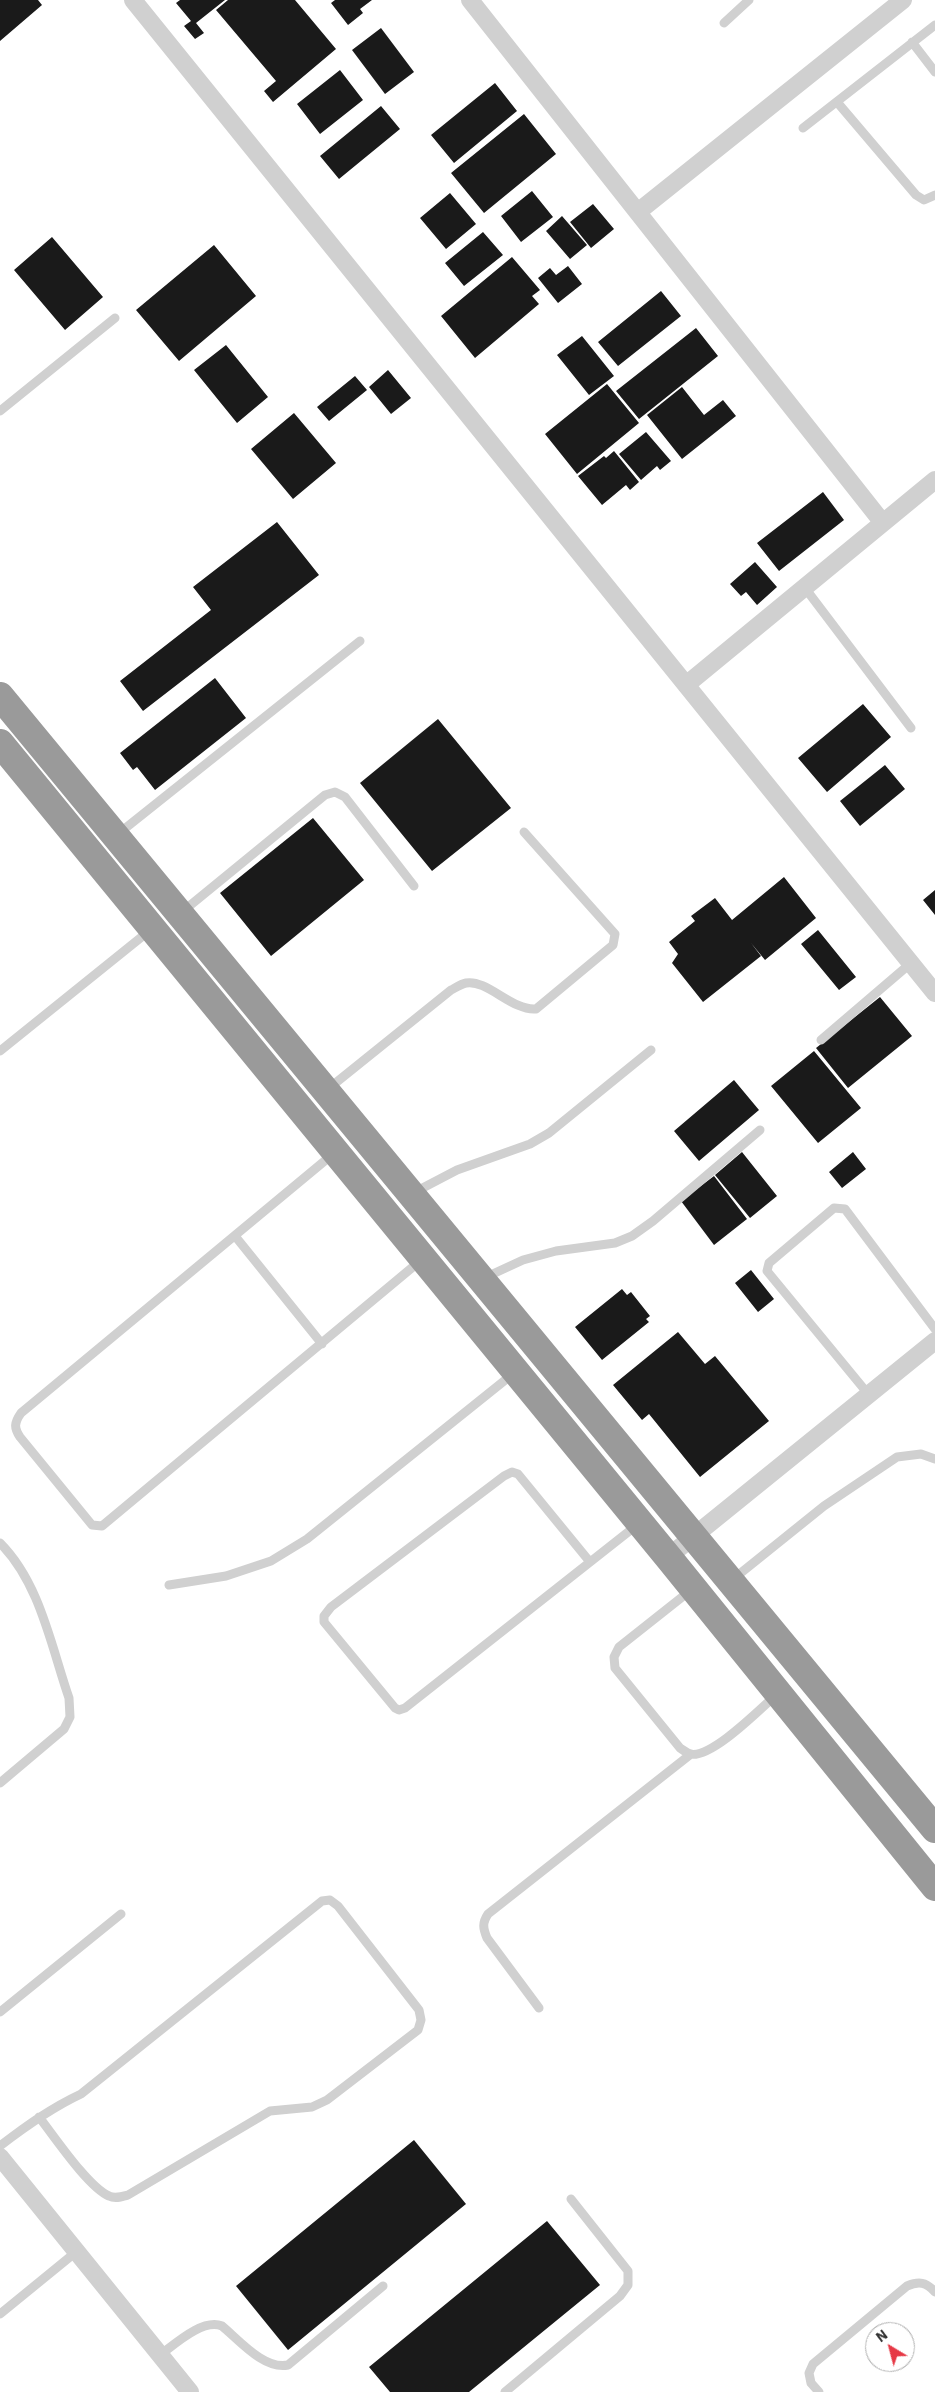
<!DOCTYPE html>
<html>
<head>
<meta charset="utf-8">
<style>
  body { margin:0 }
  #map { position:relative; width:935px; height:2392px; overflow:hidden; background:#fff; font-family:"IBM Plex Sans",sans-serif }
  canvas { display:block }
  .north { position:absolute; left:865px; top:2322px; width:50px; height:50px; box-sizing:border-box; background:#fff; border:1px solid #adadad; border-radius:50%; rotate:323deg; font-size:14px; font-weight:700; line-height:20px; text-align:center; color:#333 }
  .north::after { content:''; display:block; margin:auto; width:18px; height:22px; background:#e63946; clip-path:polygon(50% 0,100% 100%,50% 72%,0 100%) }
</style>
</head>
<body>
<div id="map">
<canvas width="935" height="2392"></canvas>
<div class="north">N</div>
</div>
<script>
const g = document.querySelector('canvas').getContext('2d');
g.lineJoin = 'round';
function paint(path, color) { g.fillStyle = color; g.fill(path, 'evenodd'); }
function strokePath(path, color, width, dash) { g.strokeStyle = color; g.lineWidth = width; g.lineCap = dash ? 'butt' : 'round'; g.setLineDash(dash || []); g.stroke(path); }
const building = new Path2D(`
  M 0,0 L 38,0 L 42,5 L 0,41 Z
  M 180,0 L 225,0 L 196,23 L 204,33 L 195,39 L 184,26 L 191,21 L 176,3 Z
  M 228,0 L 295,0 L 336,49 L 273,102 L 264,91 L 276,81 L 216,10 Z
  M 335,0 L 372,0 L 360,9 L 363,13 L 348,25 L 331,3 Z
  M 381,28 L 414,72 L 385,94 L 352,50 Z
  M 340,70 L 363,100 L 320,134 L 297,104 Z
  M 495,83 L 517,111 L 454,163 L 431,135 Z
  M 381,106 L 400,129 L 339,179 L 320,156 Z
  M 524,114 L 556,154 L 484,213 L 451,173 Z
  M 532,191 L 553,217 L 521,242 L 501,216 Z
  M 450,193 L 476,224 L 446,249 L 420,218 Z
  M 593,204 L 614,229 L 591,248 L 570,222 Z
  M 562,216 L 587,245 L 570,259 L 546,231 Z
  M 483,232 L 503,255 L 464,286 L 445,263 Z
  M 52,237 L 103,297 L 65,330 L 14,270 Z
  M 214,245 L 256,296 L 179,361 L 136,310 Z
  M 512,257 L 540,290 L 532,296 L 539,304 L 475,358 L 441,316 Z
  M 568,266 L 582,284 L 558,303 L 538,278 L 550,268 L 556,275 Z
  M 661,291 L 681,316 L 618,366 L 598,342 Z
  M 696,328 L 718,356 L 639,419 L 616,391 Z
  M 582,336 L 614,376 L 589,395 L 557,355 Z
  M 226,345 L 268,397 L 237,423 L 194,370 Z
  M 388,370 L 411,398 L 391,414 L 369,387 Z
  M 355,376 L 367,390 L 329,421 L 317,407 Z
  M 607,384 L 639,423 L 577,474 L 545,434 Z
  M 682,387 L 704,415 L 723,400 L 736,416 L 682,459 L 647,415 Z
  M 294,413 L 336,463 L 293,499 L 251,449 Z
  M 646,432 L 671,461 L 660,470 L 657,466 L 641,480 L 619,454 Z
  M 614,451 L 639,482 L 630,490 L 626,485 L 602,505 L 578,476 L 604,456 L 606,458 Z
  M 823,492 L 844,520 L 779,571 L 757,543 Z
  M 277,522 L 319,575 L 143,711 L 120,681 L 211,610 L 193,587 Z
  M 755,562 L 777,587 L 757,605 L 746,592 L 741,596 L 730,584 Z
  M 215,678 L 246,718 L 155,790 L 137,767 L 133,770 L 120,753 Z
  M 863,704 L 891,737 L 827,792 L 798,758 Z
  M 438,719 L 511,808 L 432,871 L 360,783 Z
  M 885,765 L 905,789 L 860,826 L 840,801 Z
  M 313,818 L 364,880 L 271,956 L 220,893 Z
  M 784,877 L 816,918 L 765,960 L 751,943 L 761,956 L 703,1002 L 672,963 L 678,954 L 669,942 L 695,921 L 691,916 L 715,898 L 732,920 Z
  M 935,890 L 935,915 L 923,900 Z
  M 818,930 L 856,977 L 839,990 L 801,944 Z
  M 880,997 L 912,1036 L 848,1088 L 816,1048 Z
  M 814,1051 L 861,1108 L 818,1143 L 771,1086 Z
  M 734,1080 L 759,1110 L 699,1161 L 674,1131 Z
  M 742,1152 L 777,1196 L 750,1218 L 715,1175 Z
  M 853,1152 L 866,1169 L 842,1188 L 829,1172 Z
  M 714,1176 L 747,1219 L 714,1245 L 681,1201 Z
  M 751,1270 L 774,1299 L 758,1312 L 735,1283 Z
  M 622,1289 L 627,1295 L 631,1292 L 650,1316 L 646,1319 L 649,1322 L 602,1360 L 575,1327 Z
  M 678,1332 L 705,1364 L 715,1356 L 769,1421 L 700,1477 L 649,1414 L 642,1420 L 613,1385 Z
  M 414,2140 L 466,2204 L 288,2350 L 236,2286 Z
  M 547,2221 L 600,2285 L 469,2392 L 390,2392 L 369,2367 Z`);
const lane = new Path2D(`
  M 724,23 L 749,0
  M 912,42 L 935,72
  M 837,102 L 916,195 L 924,200 L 935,195
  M 803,128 L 935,25
  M 0,411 L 115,318
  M 805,588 L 911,728
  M 118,834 L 360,641
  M 182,912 L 325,795 L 335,792 L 345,797 L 414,886
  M 821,1040 L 911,963
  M 0,1051 L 149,931
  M 328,1089 L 451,990 C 455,988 461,984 466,983 C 487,979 512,1011 536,1009 L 613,945 L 615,934 L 524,832
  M 333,1154 L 21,1413 C 14,1423 14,1428 20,1437 L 92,1525 L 102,1526 L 420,1261
  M 413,1193 L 457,1170 L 530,1144 L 549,1133 L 651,1050
  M 235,1236 L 322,1344
  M 484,1278 L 523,1260 L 556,1251 L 615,1243 L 632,1236 L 653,1221 L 760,1130
  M 869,1395 L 767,1271 L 769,1263 L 834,1208 L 845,1209 L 935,1329
  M 0,1543 C 40,1583 51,1646 69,1698 L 70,1717 L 64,1729 L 0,1783
  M 590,1562 L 518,1474 L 512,1472 L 504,1476 L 331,1607 L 324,1616 L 324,1622 L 395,1708 L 399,1710 L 405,1708 L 637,1525
  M 732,1580 L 824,1506 L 897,1457 L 921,1454 L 935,1459
  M 169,1585 L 226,1576 L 271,1561 L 307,1539 L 514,1373
  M 691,1590 L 619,1647 L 614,1657 L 615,1668 L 680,1748 C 683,1750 687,1753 690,1754 C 711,1759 760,1709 776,1695
  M 539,2008 L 487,1938 C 483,1928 482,1923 488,1914 L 691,1754
  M 0,2012 L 121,1914
  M 0,2146 C 26,2126 51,2108 81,2094 L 322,1901 L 330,1900 L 338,1906 L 419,2010 L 421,2020 L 418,2030 L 327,2100 L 312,2107 L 270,2111 L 128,2195 C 121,2197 115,2199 109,2196 C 88,2187 54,2136 39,2117
  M 0,2314 L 76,2252
  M 160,2355 C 175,2344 203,2318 222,2326 C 239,2340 264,2370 288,2365 L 383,2286
  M 505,2392 L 620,2296 L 628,2285 L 628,2271 L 571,2199
  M 819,2392 L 811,2383 L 809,2373 L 813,2364 L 907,2286 C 919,2281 926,2282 935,2292`);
const street = new Path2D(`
  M 133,0 L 935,993
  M 470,0 L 883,523
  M 639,211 L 903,0
  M 686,685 L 935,480
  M 668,1557 L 935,1341
  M 0,2157 L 190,2392`);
const highway = new Path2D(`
  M 0,696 L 935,1829
  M 0,743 L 668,1557 L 935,1887`);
paint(building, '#1a1a1a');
strokePath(lane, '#d0d0d0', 9);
strokePath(street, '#d0d0d0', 18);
strokePath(highway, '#9a9a9a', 28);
</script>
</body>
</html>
